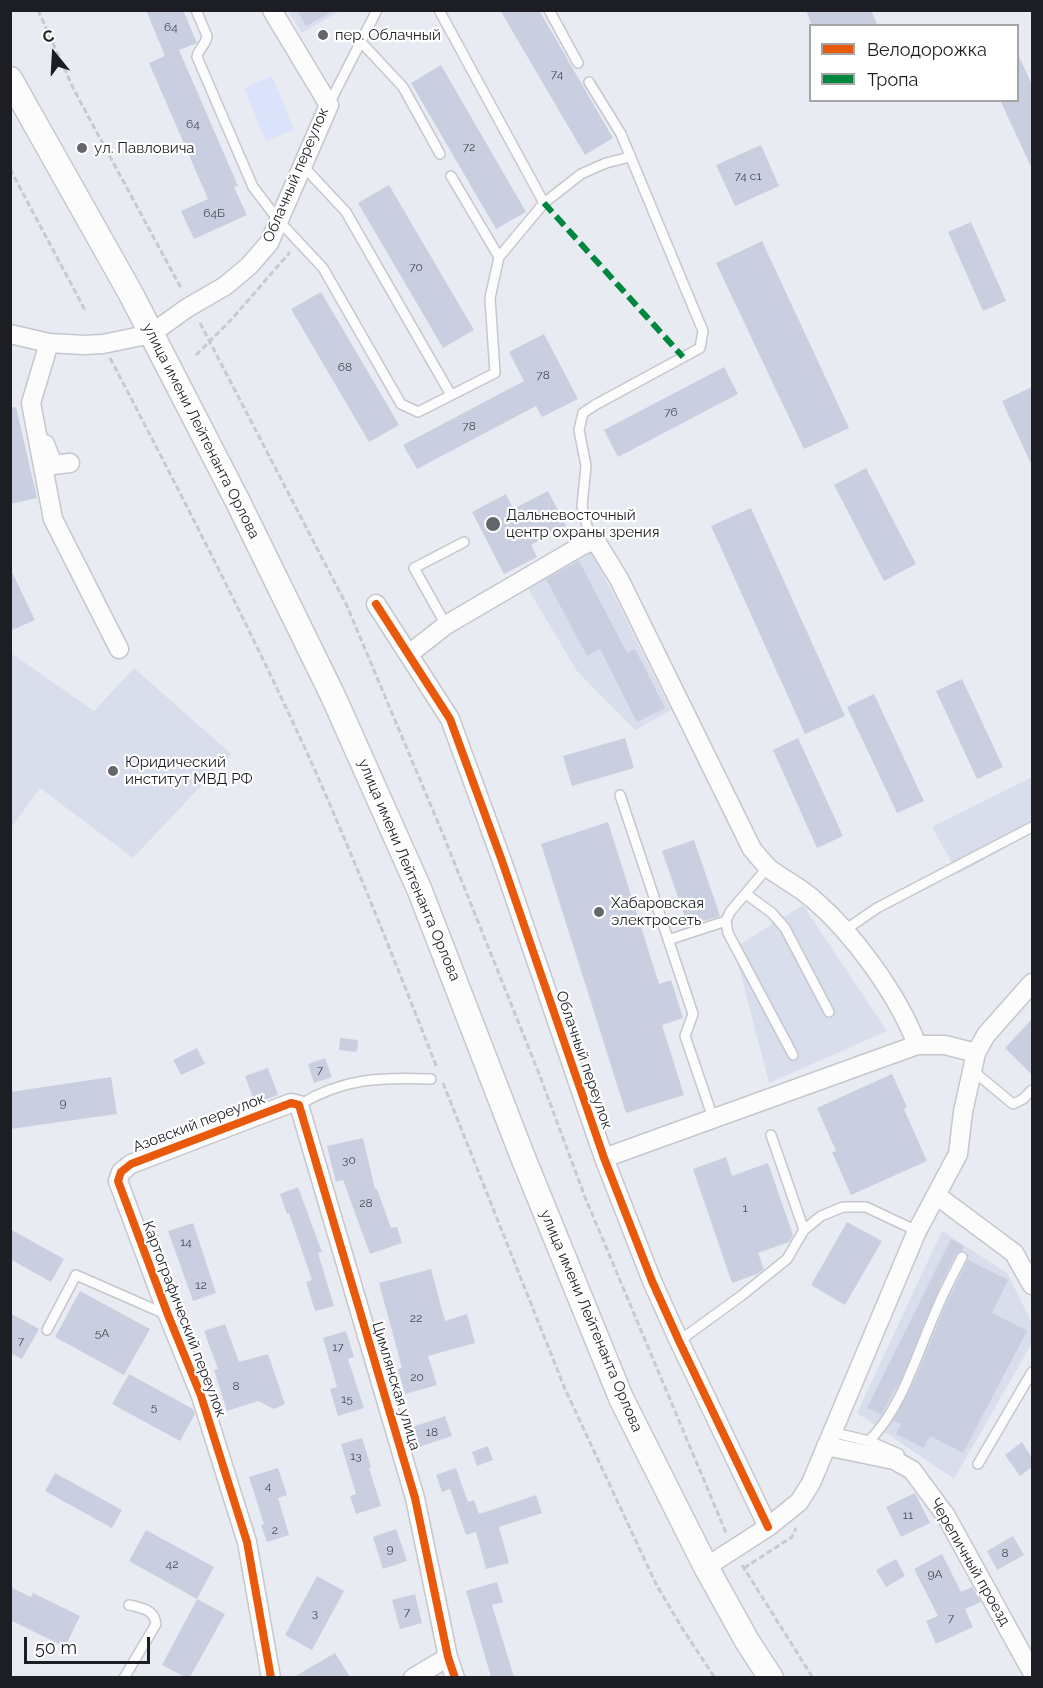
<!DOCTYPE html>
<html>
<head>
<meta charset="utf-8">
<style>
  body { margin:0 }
  #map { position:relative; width:1043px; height:1688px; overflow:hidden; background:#e9ebf2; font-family:Raleway,sans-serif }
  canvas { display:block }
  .frame { position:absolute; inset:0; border:12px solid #1d1e23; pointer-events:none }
  .legend { position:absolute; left:809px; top:24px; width:210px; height:78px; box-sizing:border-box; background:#fff; border:2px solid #a5a5a7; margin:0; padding:8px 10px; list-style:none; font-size:18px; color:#1d1e23 }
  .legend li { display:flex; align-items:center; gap:12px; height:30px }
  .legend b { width:30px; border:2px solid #a5a5a7 }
  .north { position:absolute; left:24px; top:24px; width:60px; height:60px; -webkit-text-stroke:4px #fff; paint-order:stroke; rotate:342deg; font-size:16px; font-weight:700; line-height:24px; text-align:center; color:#1d1e23 }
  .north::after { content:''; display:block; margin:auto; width:21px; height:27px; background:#1d1e23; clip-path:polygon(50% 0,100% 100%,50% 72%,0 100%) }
  .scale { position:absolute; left:24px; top:1637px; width:126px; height:27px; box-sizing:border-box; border:3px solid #1d1e23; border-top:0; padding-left:8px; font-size:18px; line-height:21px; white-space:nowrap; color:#1d1e23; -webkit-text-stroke:4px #fff; paint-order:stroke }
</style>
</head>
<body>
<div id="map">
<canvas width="1043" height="1688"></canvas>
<div class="frame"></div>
<ul class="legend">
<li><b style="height:8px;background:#e8590c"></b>Велодорожка</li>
<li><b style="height:8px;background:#00873e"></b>Тропа</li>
</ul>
<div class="north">С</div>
<div class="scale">50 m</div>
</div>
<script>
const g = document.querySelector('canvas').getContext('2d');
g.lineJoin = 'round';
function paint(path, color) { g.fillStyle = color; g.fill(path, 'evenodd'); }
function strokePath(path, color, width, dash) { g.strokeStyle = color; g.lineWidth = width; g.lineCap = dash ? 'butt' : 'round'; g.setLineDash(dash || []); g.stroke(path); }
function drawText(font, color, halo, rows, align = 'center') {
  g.font = font + ' Raleway,sans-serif'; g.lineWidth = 4.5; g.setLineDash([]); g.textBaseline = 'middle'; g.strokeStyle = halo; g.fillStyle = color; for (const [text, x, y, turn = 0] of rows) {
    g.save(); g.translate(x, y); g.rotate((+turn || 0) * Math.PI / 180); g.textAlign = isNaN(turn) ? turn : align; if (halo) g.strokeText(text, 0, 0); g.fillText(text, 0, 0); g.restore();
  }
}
const built = new Path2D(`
  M 288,11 L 340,11 L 302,33 Z
  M 591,550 L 671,710 L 635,730 L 577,671 L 527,587 Z
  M 11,653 L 94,711 L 134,668 L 231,754 L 133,858 L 40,788 L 11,828 Z
  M 1032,777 L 1032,833 L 958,874 L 932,827 Z
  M 803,905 L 887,1031 L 769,1083 L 734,948 Z
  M 942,1231 L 1007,1273 L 1032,1323 L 1032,1343 L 954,1479 L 857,1413 Z`);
const green = new Path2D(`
  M 272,76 L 294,130 L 266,141 L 244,88 Z`);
const building = new Path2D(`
  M 146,10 L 183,10 L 197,43 L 179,50 L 238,186 L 234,187 L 247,215 L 194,239 L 181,211 L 208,199 L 149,63 L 165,56 Z
  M 297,10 L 335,10 L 306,26 Z
  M 500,10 L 539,10 L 613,138 L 585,155 Z
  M 806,10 L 871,10 L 878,26 L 812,26 Z
  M 1017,52 L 1032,85 L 1032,169 L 1000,100 L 1017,100 Z
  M 441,65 L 526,212 L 496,229 L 411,83 Z
  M 761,145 L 779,186 L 735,206 L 716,165 Z
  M 389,185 L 474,330 L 443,348 L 358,203 Z
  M 971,222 L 1006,301 L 983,311 L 948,232 Z
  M 762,241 L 849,428 L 804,449 L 716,263 Z
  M 321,292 L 399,425 L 369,442 L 291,309 Z
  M 544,334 L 578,399 L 542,417 L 536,406 L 417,469 L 403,445 L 524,381 L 509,352 Z
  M 724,367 L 738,394 L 618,457 L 604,430 Z
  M 1032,387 L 1032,466 L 1002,401 Z
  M 16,407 L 37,498 L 10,504 L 10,408 Z
  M 866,468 L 916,564 L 884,581 L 834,485 Z
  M 548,491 L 566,526 L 531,545 L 537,557 L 504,574 L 472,512 L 506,494 L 513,509 Z
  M 751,508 L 845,716 L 805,734 L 711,526 Z
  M 579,561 L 627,653 L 635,649 L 665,708 L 637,722 L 600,649 L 587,656 L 546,579 Z
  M 10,568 L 35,620 L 10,631 Z
  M 962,679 L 1003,767 L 977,779 L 936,691 Z
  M 874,694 L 924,801 L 897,813 L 847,707 Z
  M 625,738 L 634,768 L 572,786 L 563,756 Z
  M 798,738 L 843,836 L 817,848 L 773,750 Z
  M 608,822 L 659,984 L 671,980 L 683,1018 L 662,1025 L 684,1095 L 626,1113 L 541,844 Z
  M 694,840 L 720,916 L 688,926 L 662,851 Z
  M 1032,1019 L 1032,1075 L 1005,1048 Z
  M 340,1038 L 358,1040 L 357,1052 L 339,1050 Z
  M 197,1048 L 205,1064 L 181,1075 L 173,1060 Z
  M 325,1058 L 332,1077 L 314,1083 L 308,1064 Z
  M 268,1068 L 278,1095 L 255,1103 L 245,1076 Z
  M 892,1074 L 907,1107 L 904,1109 L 927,1161 L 851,1195 L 832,1152 L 836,1151 L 817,1108 Z
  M 111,1077 L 117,1114 L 10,1129 L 10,1092 Z
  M 363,1138 L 375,1189 L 377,1189 L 391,1228 L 397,1227 L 402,1243 L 370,1254 L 343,1180 L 336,1182 L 327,1146 Z
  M 726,1157 L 732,1176 L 768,1163 L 793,1235 L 789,1242 L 758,1253 L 764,1269 L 757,1274 L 732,1283 L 693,1169 Z
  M 298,1187 L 322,1252 L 318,1253 L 334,1306 L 315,1311 L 306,1282 L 312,1280 L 289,1213 L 287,1214 L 280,1194 Z
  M 847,1222 L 882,1241 L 845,1305 L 811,1285 Z
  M 193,1223 L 216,1293 L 193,1301 L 168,1231 Z
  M 10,1229 L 64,1259 L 51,1282 L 10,1259 Z
  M 951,1239 L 964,1246 L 962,1250 L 956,1254 L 942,1281 L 902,1377 L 881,1415 L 867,1408 Z
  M 968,1260 L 1008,1280 L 992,1313 L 1027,1331 L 963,1453 L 930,1436 L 924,1448 L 896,1434 L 901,1424 L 893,1421 L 914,1382 L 945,1307 Z
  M 431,1269 L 445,1321 L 467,1314 L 475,1343 L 428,1356 L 437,1385 L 405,1394 L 398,1369 L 402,1368 L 379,1283 Z
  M 80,1291 L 150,1329 L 124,1375 L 55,1337 Z
  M 10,1313 L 39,1329 L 22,1359 L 10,1353 Z
  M 225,1324 L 239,1362 L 268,1354 L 285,1404 L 274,1409 L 258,1401 L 227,1411 L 214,1370 L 218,1369 L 204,1331 Z
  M 346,1331 L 354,1357 L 348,1359 L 364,1408 L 338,1416 L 330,1389 L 337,1387 L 323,1338 Z
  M 129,1374 L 193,1409 L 195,1414 L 180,1441 L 112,1404 Z
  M 445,1416 L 452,1436 L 419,1447 L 412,1427 Z
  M 362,1438 L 371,1467 L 369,1468 L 381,1506 L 356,1514 L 350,1496 L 356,1494 L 341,1444 Z
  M 1022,1442 L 1032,1458 L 1032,1467 L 1020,1476 L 1005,1455 Z
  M 488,1446 L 493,1460 L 477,1466 L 472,1452 Z
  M 278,1468 L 287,1495 L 278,1498 L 289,1535 L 267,1542 L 261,1525 L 264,1524 L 249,1477 Z
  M 456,1468 L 468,1502 L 474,1500 L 479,1514 L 536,1495 L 542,1513 L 499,1527 L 509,1563 L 486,1569 L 476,1532 L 466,1535 L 450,1489 L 442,1492 L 436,1475 Z
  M 55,1473 L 122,1510 L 112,1528 L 45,1491 Z
  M 915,1493 L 930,1523 L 901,1537 L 886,1507 Z
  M 396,1529 L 407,1561 L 383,1569 L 373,1537 Z
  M 146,1530 L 214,1567 L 197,1599 L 129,1561 Z
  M 1013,1536 L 1024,1555 L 997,1570 L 987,1551 Z
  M 942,1554 L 961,1592 L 972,1587 L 981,1602 L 965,1609 L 973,1627 L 936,1644 L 926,1621 L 938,1616 L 914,1569 Z
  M 896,1559 L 905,1576 L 886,1587 L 876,1570 Z
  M 317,1576 L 344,1591 L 312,1650 L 285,1635 Z
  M 497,1582 L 503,1602 L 492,1605 L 514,1677 L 491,1677 L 466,1591 Z
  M 10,1587 L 31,1597 L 33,1593 L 80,1616 L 65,1647 L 10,1620 Z
  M 415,1594 L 422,1623 L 400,1629 L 392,1600 Z
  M 197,1599 L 225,1614 L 190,1677 L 185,1677 L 162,1665 Z
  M 335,1653 L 350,1677 L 294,1677 Z`);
const path = new Path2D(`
  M 38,10 L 74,90 L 181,288
  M 10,169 L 86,312
  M 200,323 L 347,606 L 442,832 L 538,1071 L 585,1197 L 727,1535
  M 196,355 L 231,320 L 290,252
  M 110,358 C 179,490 247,622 309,757 C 355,860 396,964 437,1068
  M 443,1083 L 565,1389 L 656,1584 L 682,1628 L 715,1678
  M 742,1565 L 813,1678
  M 744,1568 L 792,1537 L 796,1528`);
const lane = new Path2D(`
  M 196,10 L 207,36 C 206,45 198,49 197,57 L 253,187 L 279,221 L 323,268 L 401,404 L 418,412 L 495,373 L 490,298 L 499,257
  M 439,10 L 544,203 L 581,174 L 606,163 L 630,157
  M 549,10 L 578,63
  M 361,42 L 403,87 L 440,154
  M 589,82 L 621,134 L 703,331 L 700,348 L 595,405 L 583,413 L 579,430 L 586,466 L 582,506 L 591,542
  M 329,104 L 377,10
  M 303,166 L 346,212 L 451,395
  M 451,176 L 499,257 L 544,203
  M 446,625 L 414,568 L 464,542
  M 620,795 L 693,1014 L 685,1036 L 713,1118
  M 768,867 L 730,912 L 726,921 L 728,933 L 793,1055
  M 746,894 L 772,913 L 785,928 L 829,1012
  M 845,930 L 877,908 L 1032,827
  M 668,940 L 726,921
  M 972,1070 L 1013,1104 L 1023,1099 L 1032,1090
  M 299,1105 C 343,1078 381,1077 431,1079
  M 771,1135 L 804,1230
  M 47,1330 L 76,1275 L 165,1314
  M 679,1341 L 741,1296 L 787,1259 L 804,1230 L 821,1216 L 843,1207 L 866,1207 L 917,1231
  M 831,1432 L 869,1441 C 903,1406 916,1355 936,1311 C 943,1293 953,1275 962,1257
  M 869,1441 L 899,1454
  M 978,1464 L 1032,1372
  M 124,1678 L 156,1624 C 154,1609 142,1608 129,1605`);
const street = new Path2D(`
  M 10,334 L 49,343 L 84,345 L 103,344 L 151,334 L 187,308 L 225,286 L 249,266 L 269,243 L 329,105 L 272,10
  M 49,343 L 31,403 L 53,519 L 119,649
  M 45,444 L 53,465 L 70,463
  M 376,604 L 450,719 L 502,861 L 604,1158 L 652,1281 L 679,1341 L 768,1527
  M 409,654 L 446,625 L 581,546 L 591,542 L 597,543 L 619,579 L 752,849 C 758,856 764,864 771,870 C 785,880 801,888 813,899 C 854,934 898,995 917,1045
  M 604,1158 L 917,1045 L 945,1045 L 976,1053
  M 936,1195 L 1014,1253 L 1032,1285
  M 826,1446 L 894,1460 L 912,1470 L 946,1516 L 1032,1672
  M 706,1567 L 768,1527 L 799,1502 L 811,1483 L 917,1231 L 958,1154 L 963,1112 L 976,1053 L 986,1035 L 1032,983
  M 271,1678 L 247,1542 L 201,1396 L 168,1315 L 118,1181 L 121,1172 L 131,1164 L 291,1103 L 299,1105 L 415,1498 L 448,1657 L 455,1678
  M 413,1678 L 448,1657`);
const secondary = new Path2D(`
  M 10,79 L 131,294 L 238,502 L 333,696 L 420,891 L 522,1155 L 621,1398 L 706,1567 L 747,1641 L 771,1678`);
const quiet = new Path2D(`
  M 544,203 L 683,357`);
const cycleway = new Path2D(`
  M 376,604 L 450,719 L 502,861 L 604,1158 L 652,1281 L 679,1341 L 768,1527
  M 271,1678 L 247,1542 L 201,1396 L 168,1315 L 118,1181 L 121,1172 L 131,1164 L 291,1103 L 299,1105 L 415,1498 L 448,1657 L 455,1678`);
const markers = [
  [323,35,6,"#64666b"],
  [82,148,6,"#64666b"],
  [493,524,8,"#64666b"],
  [113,771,6,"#64666b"],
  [599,912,6,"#64666b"]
];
const numberNames = [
  ["64",171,27],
  ["74",557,74],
  ["64",193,124],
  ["72",469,147],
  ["74 с1",748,176],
  ["64Б",214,213],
  ["70",416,267],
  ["68",345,367],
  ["78",543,375],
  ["76",671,412],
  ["78",469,426],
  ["7",320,1070],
  ["9",63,1103],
  ["30",349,1160],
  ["28",366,1203],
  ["1",745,1208],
  ["14",186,1242],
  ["12",201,1285],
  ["22",416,1318],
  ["5А",102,1333],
  ["7",21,1341],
  ["17",338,1347],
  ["20",417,1377],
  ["8",236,1386],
  ["15",347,1399],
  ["5",154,1407],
  ["18",432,1432],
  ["13",356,1456],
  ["4",268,1486],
  ["11",908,1515],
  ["2",275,1530],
  ["9",390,1549],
  ["8",1005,1553],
  ["42",172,1564],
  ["9А",935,1574],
  ["7",407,1612],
  ["3",315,1613],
  ["7",951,1618]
];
const poiNames = [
  ["пер. Облачный",335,35],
  ["ул. Павловича",94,148],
  ["Дальневосточный",506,515],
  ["центр охраны зрения",506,532],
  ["Юридический",125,762],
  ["институт МВД РФ",125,779],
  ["Хабаровская",611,903],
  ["электросеть",611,920]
];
const streetNames = [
  ["Облачный переулок",296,175,-67],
  ["улица имени Лейтенанта Орлова",201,431,63],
  ["улица имени Лейтенанта Орлова",409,870,67],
  ["Облачный переулок",584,1060,71],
  ["Азовский переулок",199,1123,-21],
  ["Картографический переулок",184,1319,69],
  ["улица имени Лейтенанта Орлова",591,1321,67],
  ["Цимлянская улица",396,1386,73],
  ["Черепичный проезд",970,1562,60]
];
paint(built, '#d9deec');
paint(green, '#dae3f9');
paint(building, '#c9cfe0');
strokePath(lane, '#c5c7cd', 12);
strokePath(street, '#c5c7cd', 21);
strokePath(secondary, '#c5c7cd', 27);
strokePath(path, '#c8cacb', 3, [6, 3]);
strokePath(lane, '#fcfcfd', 9);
strokePath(street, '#fcfcfd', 18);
strokePath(secondary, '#fcfcfd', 24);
strokePath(quiet, '#00873e', 6, [12, 6]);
strokePath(cycleway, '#e8590c', 8);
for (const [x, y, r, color] of markers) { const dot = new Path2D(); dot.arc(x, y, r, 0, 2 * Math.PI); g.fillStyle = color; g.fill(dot); strokePath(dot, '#fff', 2); }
drawText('12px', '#484a52', null, numberNames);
drawText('15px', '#1d1e23', '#fff', poiNames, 'left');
drawText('15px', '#1d1e23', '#fff', streetNames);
</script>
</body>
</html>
